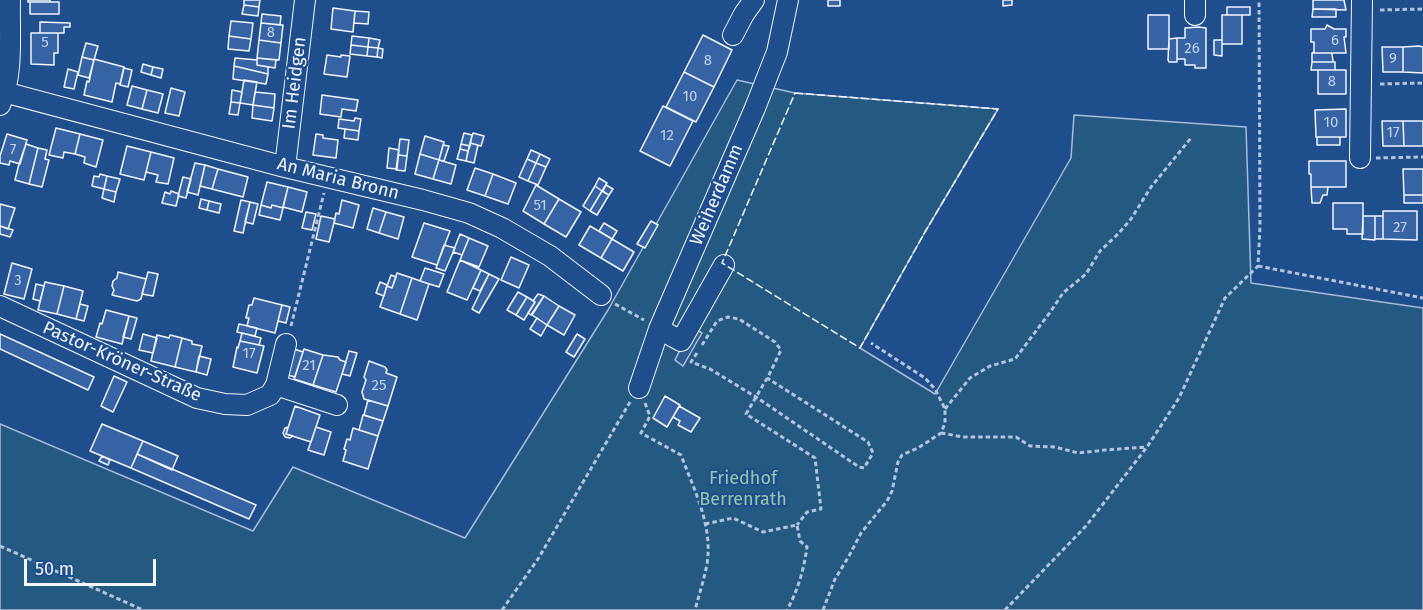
<!DOCTYPE html>
<html>
<head>
<meta charset="utf-8">
<style>
  body { margin:0 }
  #map { position:relative; width:1423px; height:610px; overflow:hidden; background:#1f4e8c; font-family:"Fira Sans",sans-serif }
  canvas { display:block }
  .scale { position:absolute; left:24px; top:559px; width:132px; height:27px; box-sizing:border-box; border:3px solid #f2f6ff; border-top:0; padding-left:8px; font-size:18px; line-height:21px; white-space:nowrap; color:#f2f6ff; -webkit-text-stroke:4px #1f4e8c; paint-order:stroke }
</style>
</head>
<body>
<div id="map">
<canvas width="1423" height="610"></canvas>
<div class="scale">50 m</div>
</div>
<script>
const g = document.querySelector('canvas').getContext('2d');
g.lineJoin = 'round';
function paint(path, color) { g.fillStyle = color; g.fill(path, 'evenodd'); }
function strokePath(path, color, width, dash) { g.strokeStyle = color; g.lineWidth = width; g.lineCap = dash ? 'butt' : 'round'; g.setLineDash(dash || []); g.stroke(path); }
function drawText(font, color, halo, rows, align = 'center') {
  g.font = font + ' "Fira Sans",sans-serif'; g.lineWidth = 4.5; g.setLineDash([]); g.textBaseline = 'middle'; g.strokeStyle = halo; g.fillStyle = color; for (const [text, x, y, turn = 0] of rows) {
    g.save(); g.translate(x, y); g.rotate((+turn || 0) * Math.PI / 180); g.textAlign = isNaN(turn) ? turn : align; if (halo) g.strokeText(text, 0, 0); g.fillText(text, 0, 0); g.restore();
  }
}
const green = new Path2D(`
  M 737,80 L 795,93 L 998,109 L 925,232 L 860,348 L 935,394 L 1071,158 L 1074,115 L 1246,127 L 1251,283 L 1423,308 L 1423,610 L 0,610 L 0,424 L 253,531 L 293,467 L 465,538 L 608,310 ZM 692,328 L 701,333 L 683,366 L 675,360 Z`);
const parking = new Path2D(`
  M 692,327 L 702,333 L 683,366 L 675,360 Z`);
const building = new Path2D(`
  M 28,0 L 50,0 L 50,2 L 28,2 Z
  M 244,0 L 260,0 L 259,7 L 244,5 Z
  M 828,0 L 840,0 L 840,6 L 828,6 Z
  M 1003,0 L 1012,0 L 1012,5 L 1003,6 Z
  M 1313,0 L 1344,0 L 1346,10 L 1313,9 Z
  M 30,2 L 59,2 L 59,14 L 30,14 Z
  M 244,5 L 259,7 L 258,16 L 242,14 Z
  M 1227,7 L 1250,7 L 1250,15 L 1227,15 Z
  M 333,8 L 355,11 L 353,32 L 331,29 Z
  M 1313,9 L 1336,9 L 1336,17 L 1312,17 Z
  M 355,11 L 369,12 L 368,24 L 354,23 Z
  M 262,14 L 281,16 L 280,25 L 261,23 Z
  M 1148,15 L 1169,15 L 1169,49 L 1148,49 Z
  M 1222,15 L 1242,15 L 1242,44 L 1222,44 Z
  M 231,21 L 253,23 L 251,39 L 229,36 Z
  M 40,22 L 70,23 L 70,27 L 64,27 L 64,33 L 40,33 Z
  M 261,23 L 283,25 L 281,43 L 259,40 Z
  M 1327,25 L 1334,29 L 1346,29 L 1346,37 L 1344,37 L 1346,53 L 1312,53 L 1314,52 L 1314,42 L 1311,42 L 1311,29 L 1325,29 Z
  M 1198,27 L 1206,28 L 1206,68 L 1195,68 L 1195,65 L 1185,65 L 1185,59 L 1177,59 L 1177,38 L 1185,38 L 1185,28 Z
  M 31,33 L 58,33 L 58,53 L 54,53 L 54,65 L 31,64 Z
  M 703,35 L 732,50 L 714,87 L 684,72 Z
  M 229,36 L 251,39 L 249,51 L 228,49 Z
  M 352,36 L 369,38 L 368,47 L 351,45 Z
  M 369,38 L 380,40 L 378,48 L 368,47 Z
  M 1177,38 L 1177,62 L 1169,62 L 1168,60 L 1169,39 Z
  M 259,40 L 281,43 L 279,60 L 257,58 Z
  M 1214,40 L 1222,40 L 1222,56 L 1214,55 Z
  M 86,43 L 98,46 L 94,60 L 82,57 Z
  M 351,45 L 368,47 L 367,56 L 350,54 Z
  M 1419,46 L 1423,47 L 1423,73 L 1403,72 L 1403,47 Z
  M 368,47 L 378,48 L 377,57 L 367,56 Z
  M 1382,47 L 1403,47 L 1403,72 L 1383,72 Z
  M 378,48 L 383,49 L 382,58 L 377,57 Z
  M 1312,53 L 1332,53 L 1333,62 L 1312,62 Z
  M 327,55 L 341,57 L 341,55 L 350,56 L 347,77 L 324,74 Z
  M 82,57 L 94,60 L 89,78 L 78,75 Z
  M 235,58 L 257,60 L 257,65 L 268,67 L 268,74 L 234,66 Z
  M 257,58 L 276,60 L 275,68 L 257,65 Z
  M 94,59 L 124,67 L 120,84 L 116,83 L 112,102 L 84,95 L 87,81 L 89,82 Z
  M 1312,62 L 1335,62 L 1335,70 L 1311,70 Z
  M 143,64 L 153,67 L 151,75 L 141,72 Z
  M 234,66 L 268,74 L 266,84 L 233,79 Z
  M 153,67 L 163,69 L 161,78 L 151,75 Z
  M 124,68 L 132,70 L 128,87 L 120,85 Z
  M 68,69 L 78,72 L 74,89 L 64,87 Z
  M 1318,70 L 1346,70 L 1346,94 L 1318,94 Z
  M 684,72 L 714,87 L 696,122 L 666,107 Z
  M 244,80 L 257,82 L 253,105 L 240,103 Z
  M 132,86 L 147,90 L 142,109 L 127,105 Z
  M 171,88 L 185,92 L 179,116 L 165,113 Z
  M 147,90 L 163,94 L 158,113 L 142,109 Z
  M 232,90 L 242,92 L 240,103 L 231,102 Z
  M 255,92 L 275,94 L 274,108 L 253,105 Z
  M 322,95 L 358,100 L 356,111 L 342,109 L 341,117 L 320,114 Z
  M 231,102 L 240,103 L 238,115 L 229,114 Z
  M 253,105 L 274,108 L 272,121 L 252,118 Z
  M 663,106 L 693,121 L 670,166 L 640,151 Z
  M 1346,109 L 1346,137 L 1316,137 L 1315,110 Z
  M 355,118 L 361,119 L 359,131 L 338,128 L 339,119 L 354,121 Z
  M 1382,121 L 1403,121 L 1404,146 L 1383,146 Z
  M 1403,121 L 1423,121 L 1423,146 L 1404,146 Z
  M 56,128 L 80,134 L 75,154 L 64,152 L 63,158 L 49,155 Z
  M 345,129 L 359,131 L 358,140 L 344,138 Z
  M 464,133 L 472,135 L 470,146 L 461,144 Z
  M 473,133 L 484,136 L 481,146 L 470,143 Z
  M 7,134 L 27,140 L 20,164 L 10,161 L 9,165 L 0,163 L 0,156 Z
  M 80,134 L 103,140 L 96,167 L 84,163 L 85,157 L 75,154 Z
  M 316,134 L 323,135 L 323,138 L 338,140 L 336,158 L 313,155 Z
  M 425,136 L 444,142 L 439,160 L 420,154 Z
  M 1317,137 L 1340,137 L 1340,145 L 1317,145 Z
  M 400,139 L 409,140 L 407,156 L 398,155 Z
  M 470,143 L 478,145 L 474,163 L 466,161 Z
  M 26,144 L 38,148 L 29,184 L 15,180 L 19,164 Z
  M 461,144 L 470,146 L 468,151 L 460,149 Z
  M 443,145 L 449,146 L 444,161 L 439,160 Z
  M 127,146 L 151,152 L 144,180 L 120,174 Z
  M 38,148 L 47,150 L 45,159 L 49,160 L 42,187 L 29,184 Z
  M 389,148 L 399,150 L 397,169 L 387,168 Z
  M 460,149 L 468,151 L 466,161 L 457,159 Z
  M 531,150 L 540,154 L 536,163 L 527,159 Z
  M 151,152 L 174,158 L 168,184 L 156,182 L 158,175 L 146,172 Z
  M 420,154 L 439,160 L 433,179 L 415,174 Z
  M 540,154 L 550,159 L 546,167 L 536,163 Z
  M 398,155 L 407,156 L 405,171 L 396,170 Z
  M 527,159 L 536,163 L 528,181 L 519,177 Z
  M 439,160 L 456,165 L 451,184 L 433,179 Z
  M 1309,161 L 1346,161 L 1346,187 L 1311,187 L 1311,174 L 1309,174 Z
  M 195,163 L 205,165 L 198,195 L 187,192 Z
  M 536,163 L 546,167 L 538,185 L 528,181 Z
  M 205,165 L 218,169 L 212,189 L 200,186 Z
  M 475,168 L 493,174 L 485,196 L 467,190 Z
  M 218,169 L 248,177 L 243,197 L 212,189 Z
  M 1403,169 L 1423,169 L 1423,195 L 1404,195 Z
  M 100,174 L 107,176 L 104,189 L 92,186 L 94,176 L 99,177 Z
  M 493,174 L 516,183 L 508,204 L 485,196 Z
  M 107,176 L 120,179 L 116,192 L 104,189 Z
  M 183,177 L 191,179 L 186,198 L 178,196 Z
  M 599,178 L 607,183 L 602,191 L 595,186 Z
  M 267,182 L 288,187 L 283,208 L 272,205 L 271,208 L 261,205 Z
  M 536,185 L 559,199 L 544,224 L 523,211 Z
  M 606,185 L 613,189 L 609,195 L 603,191 Z
  M 595,186 L 602,191 L 590,211 L 583,206 Z
  M 288,187 L 307,192 L 302,212 L 283,207 Z
  M 1311,187 L 1328,187 L 1327,195 L 1323,195 L 1320,203 L 1312,203 Z
  M 104,189 L 116,192 L 114,202 L 102,198 Z
  M 171,191 L 179,194 L 176,206 L 162,203 L 165,192 L 170,194 Z
  M 602,191 L 609,195 L 597,215 L 590,211 Z
  M 1404,195 L 1423,195 L 1423,203 L 1404,203 Z
  M 201,199 L 209,201 L 207,210 L 199,208 Z
  M 559,199 L 581,212 L 566,237 L 544,224 Z
  M 241,200 L 250,202 L 243,233 L 234,231 Z
  M 342,200 L 359,205 L 353,228 L 334,223 L 336,213 L 339,214 Z
  M 209,201 L 221,204 L 219,213 L 207,210 Z
  M 250,202 L 258,204 L 253,224 L 245,222 Z
  M 1333,203 L 1363,203 L 1363,234 L 1347,234 L 1347,229 L 1333,229 Z
  M 0,204 L 15,208 L 8,229 L 0,226 Z
  M 261,205 L 271,208 L 272,205 L 283,208 L 280,220 L 259,215 Z
  M 373,208 L 386,212 L 379,233 L 367,229 Z
  M 1383,211 L 1417,211 L 1417,240 L 1383,239 Z
  M 306,212 L 316,214 L 312,230 L 302,228 Z
  M 386,212 L 404,217 L 398,239 L 379,233 Z
  M 321,216 L 335,219 L 329,242 L 316,239 Z
  M 1363,216 L 1375,216 L 1375,240 L 1362,239 Z
  M 1375,216 L 1383,216 L 1383,239 L 1375,239 Z
  M 651,221 L 658,225 L 645,248 L 637,244 Z
  M 424,223 L 450,231 L 437,265 L 412,257 Z
  M 604,223 L 617,231 L 612,239 L 599,231 Z
  M 0,226 L 13,230 L 10,237 L 0,234 Z
  M 590,226 L 612,239 L 601,258 L 579,245 Z
  M 460,234 L 469,238 L 462,255 L 453,252 Z
  M 469,238 L 488,246 L 479,267 L 460,260 Z
  M 612,239 L 634,252 L 623,271 L 601,258 Z
  M 444,245 L 455,248 L 445,271 L 436,268 Z
  M 511,257 L 529,265 L 519,288 L 501,280 Z
  M 460,260 L 481,270 L 467,300 L 447,292 Z
  M 12,263 L 32,269 L 24,299 L 4,294 Z
  M 425,268 L 444,274 L 439,287 L 420,281 Z
  M 481,270 L 489,274 L 480,291 L 473,288 Z
  M 118,272 L 146,279 L 141,299 L 137,301 L 112,295 L 114,290 L 112,286 L 113,281 L 117,278 Z
  M 148,272 L 158,274 L 153,296 L 142,294 Z
  M 397,273 L 412,278 L 400,314 L 380,307 L 387,286 L 392,288 Z
  M 489,274 L 499,279 L 479,313 L 472,309 Z
  M 391,275 L 396,277 L 392,288 L 387,286 Z
  M 412,278 L 429,284 L 417,320 L 400,314 Z
  M 45,282 L 64,286 L 57,314 L 38,310 Z
  M 380,282 L 387,285 L 384,296 L 376,293 Z
  M 36,284 L 44,286 L 40,301 L 33,299 Z
  M 64,286 L 83,291 L 76,319 L 57,314 Z
  M 518,292 L 527,297 L 516,315 L 507,310 Z
  M 538,294 L 544,296 L 531,315 L 528,313 L 535,302 L 533,301 Z
  M 544,296 L 559,306 L 547,325 L 532,315 Z
  M 527,297 L 535,302 L 524,320 L 516,315 Z
  M 254,298 L 282,305 L 275,333 L 247,326 L 249,318 L 246,318 L 249,305 L 252,305 Z
  M 80,304 L 88,306 L 84,321 L 76,319 Z
  M 282,305 L 290,307 L 286,323 L 278,321 Z
  M 559,306 L 575,315 L 564,335 L 547,325 Z
  M 106,310 L 129,316 L 122,344 L 96,337 L 100,323 L 102,324 Z
  M 129,316 L 137,318 L 131,339 L 123,337 Z
  M 537,318 L 547,325 L 541,336 L 530,329 Z
  M 239,324 L 257,328 L 255,336 L 237,332 Z
  M 242,333 L 261,338 L 259,345 L 240,341 Z
  M 0,334 L 94,377 L 88,390 L 0,349 Z
  M 143,334 L 157,338 L 153,353 L 139,350 Z
  M 577,334 L 585,339 L 574,357 L 566,352 Z
  M 157,335 L 169,338 L 170,335 L 182,338 L 175,367 L 151,361 Z
  M 182,338 L 192,341 L 192,344 L 202,346 L 196,372 L 175,367 Z
  M 240,341 L 264,346 L 257,373 L 233,367 L 237,347 L 238,348 Z
  M 288,347 L 303,352 L 295,377 L 284,374 Z
  M 304,349 L 323,355 L 313,385 L 294,379 Z
  M 349,351 L 357,353 L 350,376 L 342,374 Z
  M 323,355 L 338,357 L 340,360 L 346,362 L 336,392 L 313,385 Z
  M 199,356 L 211,359 L 207,375 L 196,372 Z
  M 369,361 L 385,367 L 387,370 L 386,373 L 397,377 L 388,406 L 364,399 L 362,392 L 366,380 L 364,377 Z
  M 114,376 L 127,382 L 113,412 L 101,406 Z
  M 665,396 L 680,405 L 667,427 L 653,418 Z
  M 368,400 L 388,406 L 383,421 L 364,415 Z
  M 295,406 L 320,415 L 311,442 L 286,434 Z
  M 679,406 L 700,418 L 691,432 L 678,425 L 680,421 L 673,417 Z
  M 363,415 L 383,421 L 378,436 L 359,430 Z
  M 102,424 L 143,441 L 131,468 L 90,451 Z
  M 288,427 L 286,434 L 293,436 L 290,438 L 285,437 L 283,433 L 285,428 Z
  M 316,427 L 331,432 L 324,455 L 308,450 Z
  M 353,428 L 378,436 L 368,469 L 343,461 L 346,450 L 344,449 L 347,439 L 350,440 Z
  M 143,441 L 178,456 L 172,470 L 137,454 Z
  M 137,454 L 256,505 L 249,519 L 131,468 Z
  M 102,456 L 110,460 L 108,465 L 99,461 Z`);
const path = new Path2D(`
  M 1380,10 L 1423,9
  M 1380,84 L 1423,83
  M 1376,158 L 1423,157
  M 1258,266 L 1423,298
  M 615,304 L 644,320
  M 291,326 L 324,193
  M 702,345 L 717,321 L 728,317 L 739,319 L 775,342 L 781,350 L 769,375 L 746,414 L 815,458 L 821,509 L 807,512 L 797,525
  M 697,353 L 691,362 L 710,369 L 756,397 L 859,467 L 864,468 L 873,453 L 868,442 L 767,378
  M 645,403 L 650,416 L 641,433 L 681,455 C 694,490 713,525 707,564 C 704,580 699,595 695,610
  M 945,409 L 970,378 L 990,366 L 1015,359 L 1051,311 L 1063,293 L 1086,274 L 1100,251 L 1118,234 L 1131,219 L 1151,187 L 1191,138
  M 941,433 L 963,437 L 1016,437 L 1030,446 L 1055,447 L 1078,453 L 1105,450 L 1147,447
  M 705,524 L 733,518 L 763,532 L 797,525 L 800,541 L 807,547 C 804,569 798,590 787,610
  M 0,546 L 143,610
  M 502,610 L 538,559 L 630,402
  M 823,610 L 835,579 L 849,556 L 861,533 L 887,501 L 892,491 L 898,462 L 902,455 L 918,448 L 941,433 L 945,423 L 945,409 L 935,389 L 925,378 L 871,343
  M 1005,610 L 1086,526 L 1147,447 L 1179,398 L 1225,298 L 1258,266 L 1260,226 L 1259,0`);
const minor = new Path2D(`
  M 1195,0 L 1195,15
  M 733,35 L 744,14 L 754,0
  M 0,91 L 285,167 L 423,200 L 469,213 L 502,228 L 550,256 L 601,295
  M 0,105 C 14,73 9,34 10,0
  M 1360,158 L 1362,0
  M 285,167 L 305,0
  M 0,306 L 197,398 L 225,404 L 247,405 L 270,395 L 276,385 L 286,344
  M 659,329 L 681,341 L 724,265
  M 276,385 L 337,405
  M 639,388 L 659,329 L 755,108 L 777,52 L 788,0`);
const fence = new Path2D(`
  M 795,93 L 998,109 L 925,232 L 860,348 L 722,263 Z`);
const numberNames = [
  ["8",271,33],
  ["6",1335,41],
  ["5",45,43],
  ["26",1192,49],
  ["9",1393,59],
  ["8",708,61],
  ["8",1332,82],
  ["10",690,97],
  ["10",1331,123],
  ["17",1393,133],
  ["12",667,136],
  ["7",13,150],
  ["51",540,206],
  ["27",1400,228],
  ["3",18,281],
  ["17",249,354],
  ["21",309,366],
  ["25",379,386]
];
const streetNames = [
  ["Im Heidgen",295,83,-83],
  ["An Maria Bronn",338,179,14],
  ["Weiherdamm",717,195,-67],
  ["Pastor-Kröner-Straße",122,362,24]
];
const parkNames = [
  ["Friedhof",743,479],
  ["Berrenrath",743,500]
];
paint(green, '#245a82');
strokePath(green, '#a8bbd7', 1.5);
paint(parking, '#305b95');
strokePath(parking, '#a8bbd7', 1.5);
paint(building, '#3563a3');
strokePath(building, '#f2f6ff', 1.5);
strokePath(minor, '#f2f6ff', 22);
strokePath(path, '#b3c4dc', 3, [4.5, 3]);
strokePath(minor, '#1f4e8c', 20);
strokePath(fence, '#f2f6ff', 1.5, [8, 3]);
drawText('15px', '#c3d1e8', null, numberNames);
drawText('18px', '#f2f6ff', '#1f4e8c', streetNames);
drawText('18px', '#97c8a6', '#1f4e8c', parkNames);
</script>
</body>
</html>
